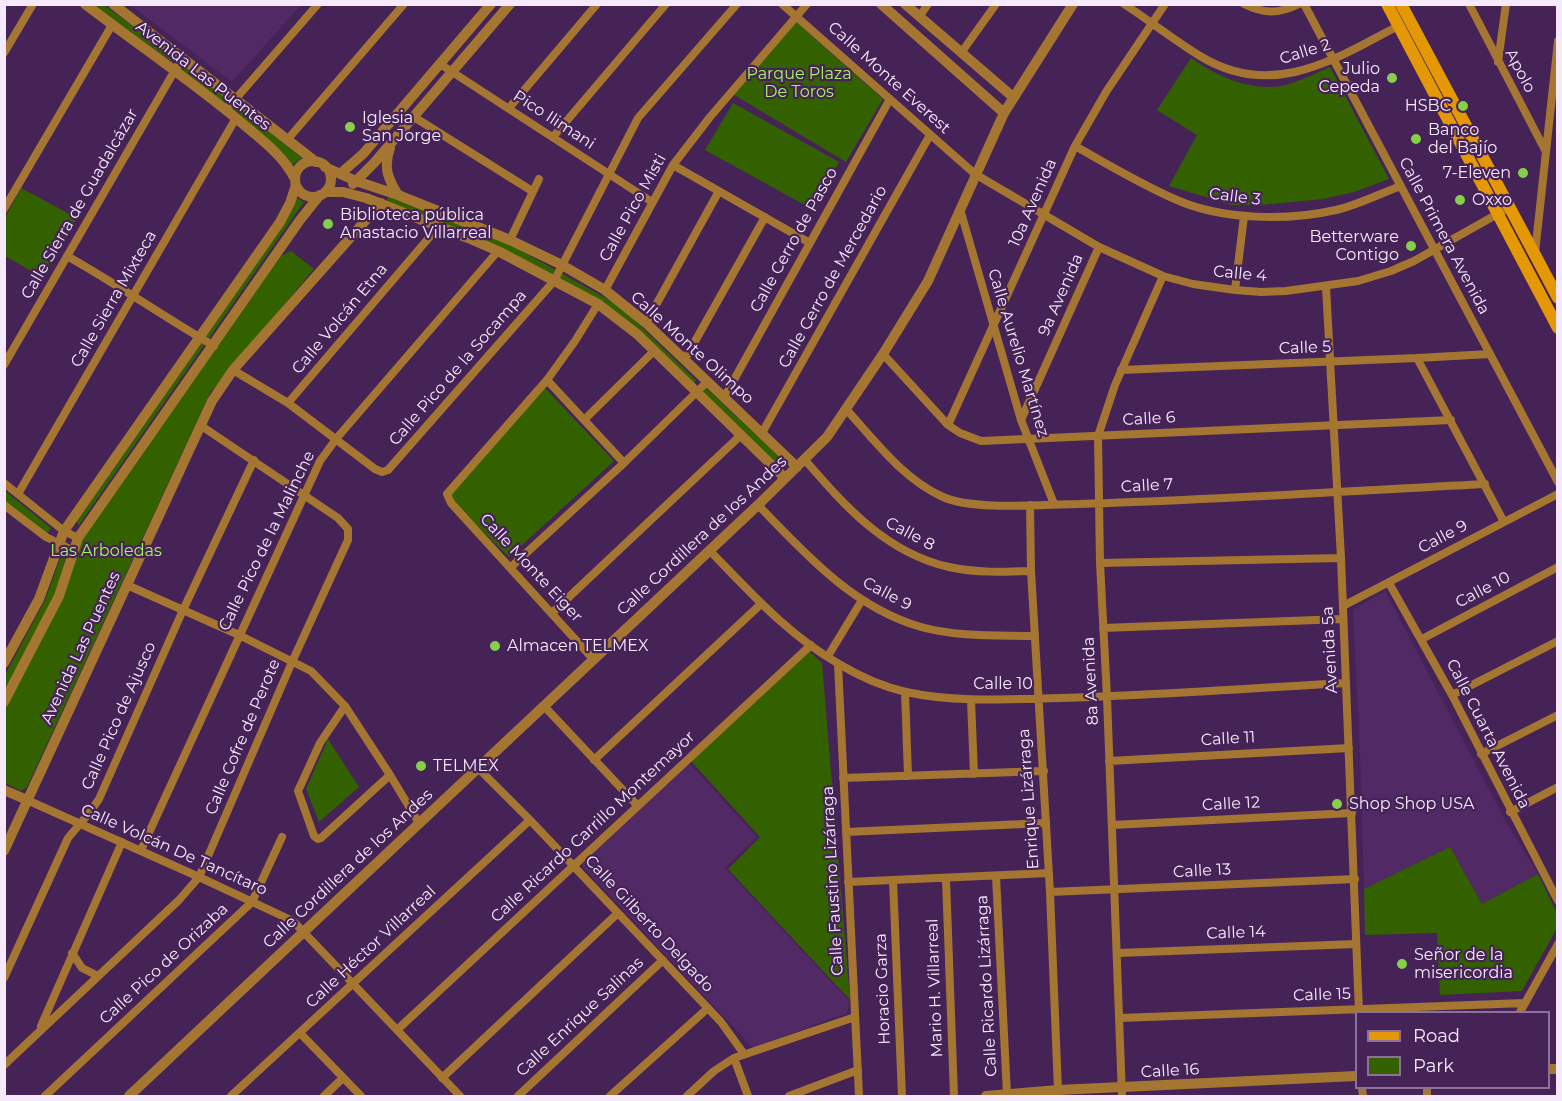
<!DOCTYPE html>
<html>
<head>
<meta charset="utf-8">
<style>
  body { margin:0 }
  #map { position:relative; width:1562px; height:1101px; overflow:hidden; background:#462357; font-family:Montserrat,sans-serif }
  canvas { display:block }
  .frame { position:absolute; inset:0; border:6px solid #f6e9fc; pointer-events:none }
  .legend { position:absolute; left:1355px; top:1011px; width:195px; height:78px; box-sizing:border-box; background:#462357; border:2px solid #8c7299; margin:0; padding:8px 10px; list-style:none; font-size:18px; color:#f6e9fc }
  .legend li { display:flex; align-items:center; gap:12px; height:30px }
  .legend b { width:30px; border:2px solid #8c7299 }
</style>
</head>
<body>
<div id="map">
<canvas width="1562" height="1101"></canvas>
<div class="frame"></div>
<ul class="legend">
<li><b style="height:8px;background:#e49805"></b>Road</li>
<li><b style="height:16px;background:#346100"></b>Park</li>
</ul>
</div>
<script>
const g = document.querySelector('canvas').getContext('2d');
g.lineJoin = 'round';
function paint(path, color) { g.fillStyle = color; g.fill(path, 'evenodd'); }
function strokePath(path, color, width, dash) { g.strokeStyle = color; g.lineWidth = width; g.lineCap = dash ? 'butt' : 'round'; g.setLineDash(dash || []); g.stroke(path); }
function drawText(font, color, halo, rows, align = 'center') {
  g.font = font + ' Montserrat,sans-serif'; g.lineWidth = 4.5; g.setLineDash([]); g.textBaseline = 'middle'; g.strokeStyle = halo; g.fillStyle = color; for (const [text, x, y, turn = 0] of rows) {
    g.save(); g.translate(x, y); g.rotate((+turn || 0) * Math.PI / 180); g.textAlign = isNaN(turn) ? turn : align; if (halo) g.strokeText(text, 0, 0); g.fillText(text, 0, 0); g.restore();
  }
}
const built = new Path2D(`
  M 130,5 L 301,5 L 232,82 Z
  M 1385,591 L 1505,820 L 1538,874 L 1482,904 L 1450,847 L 1364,889 L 1360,750 L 1353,610 Z
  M 688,762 L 757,837 L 725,868 L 850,1002 L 847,1013 L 753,1048 L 581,865 Z`);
const green = new Path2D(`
  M 94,5 L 104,5 L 175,57 L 172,62 Z
  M 795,21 L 883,99 L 846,162 L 731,93 Z
  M 1191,58 C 1216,75 1242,88 1273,87 C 1292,86 1313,74 1330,67 L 1389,179 L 1354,192 L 1323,199 L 1261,205 L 1232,205 L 1169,186 L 1197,135 L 1157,110 Z
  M 183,64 L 302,158 L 292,165 L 279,149 L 179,70 Z
  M 733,103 L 839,162 L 812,209 L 705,150 Z
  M 21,188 L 77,218 L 42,277 L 5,256 L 5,218 Z
  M 389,196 L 502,240 L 620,306 L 696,380 L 694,385 L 616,312 L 386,201 Z
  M 295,197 L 304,202 L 79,525 L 76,521 Z
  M 291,251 L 314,269 L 210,393 L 27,787 L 21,791 L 5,783 L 4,710 L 49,621 L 82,538 L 281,256 Z
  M 543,386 L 614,461 L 509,557 L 448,497 Z
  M 706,388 L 786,463 L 781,467 L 702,393 Z
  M 4,490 L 51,528 L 46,536 L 5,502 Z
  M 64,553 L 66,555 C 56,605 29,646 5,689 L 5,675 L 45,600 L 62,554 Z
  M 809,651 L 822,663 L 850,1000 L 728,869 L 760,837 L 690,760 Z
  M 328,739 L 359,787 L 319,822 L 306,789 Z
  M 1450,847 L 1482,904 L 1538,874 L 1557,913 L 1557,928 L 1522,991 L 1440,995 L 1437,933 L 1365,935 L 1364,889 Z`);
const minor = new Path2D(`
  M 782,4 L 975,174 L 1099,247 L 1163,276 L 1193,284 L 1235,290 L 1261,292 L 1286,291 L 1358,281 L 1391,271 L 1414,261 L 1510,207
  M 1124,4 C 1150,21 1174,40 1200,56 C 1272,100 1334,60 1398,26
  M 1244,4 C 1264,14 1279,14 1299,4
  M 1304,4 L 1558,482
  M 1469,4 L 1545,150
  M 919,17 L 928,4
  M 4,53 L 33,4
  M 961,53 L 996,4
  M 1498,62 L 1506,4
  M 440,64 L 652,202
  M 509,108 L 597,4
  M 226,110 L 318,4
  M 414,117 L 532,191
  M 553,137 L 666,4
  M 288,139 L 404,4
  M 1075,146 C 1109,165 1142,185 1177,200 C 1222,220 1288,221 1336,210 C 1358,205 1379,194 1401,186
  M 673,165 L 810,243
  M 4,209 L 112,25
  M 960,209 L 1021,420 L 1054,504
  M 510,240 L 539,179
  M 1535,253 L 1558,41
  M 67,256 C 117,284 164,317 214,346
  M 1326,287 L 1341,558 L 1359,1012
  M 605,290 L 673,165 L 710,117 L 807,4
  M 1235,290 L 1244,216
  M 646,323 L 719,191
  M 883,354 L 948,425 L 960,433 L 981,441 L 1451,420
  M 1417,358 L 1504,522
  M 685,359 L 765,217
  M 4,365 L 182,58
  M 233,370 L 288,403 L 375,469 L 382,472 L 388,470 L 554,281 L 638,118 L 737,4
  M 1121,370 L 1417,358 L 1490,354
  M 547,380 L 624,463
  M 725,396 L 890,99
  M 288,403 L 438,227
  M 846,409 C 875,441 903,479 943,497 C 973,511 1045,504 1079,504 C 1215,500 1350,491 1485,484
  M 585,419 L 654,351
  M 1021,420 L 1099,247
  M 948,425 L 1075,146 L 1106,92 L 1165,4
  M 762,433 L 930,135
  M 805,460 C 845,506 886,553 949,567 C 975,573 1005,572 1031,571
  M 4,483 L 64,531 L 78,538
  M 18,494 L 236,118
  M 4,505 L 46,537 L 72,550
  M 758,505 C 805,554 854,608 921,627 C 957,637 997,635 1035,636
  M 1030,505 L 1031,571 L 1050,892 L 1058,1090
  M 710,551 C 750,592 789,636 839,664 C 859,676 884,687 906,692 C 956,703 1010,699 1060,698 C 1156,695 1251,688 1346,683
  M 1100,563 L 1341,558
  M 511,567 L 624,463 L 708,381
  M 1389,583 L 1452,695 L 1558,901
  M 127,585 L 239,635 L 311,671 L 345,706 L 390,775 L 419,823
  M 1343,606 L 1558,494
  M 553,612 L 741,435
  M 1103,628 L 1343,619
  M 1422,639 L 1558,567
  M 828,656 L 862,600
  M 594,660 L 451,503 L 447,494 L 547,380 L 575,341 L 598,304
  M 838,664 L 859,1096
  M 905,692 L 908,776
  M 1452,695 L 1558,641
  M 971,700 L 974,774
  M 345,706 L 320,743 L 298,791 L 314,836 L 318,839 L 321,838 L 390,775
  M 544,706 L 637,805
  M 1481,754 L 1558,715
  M 594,760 L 761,604
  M 1109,761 L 1349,748
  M 478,768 L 530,820 L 721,1022 L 744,1054
  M 843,778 L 1044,771
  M 27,800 L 199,877 L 293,921 L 460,1096
  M 1510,812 L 1558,787
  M 1112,825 L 1352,813
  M 846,832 L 1046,823
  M 141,850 L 320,461 L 336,439 L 498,251
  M 996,876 L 1007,1094
  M 946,879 L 954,1096
  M 893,880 L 902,1096
  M 848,882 L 1049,873
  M 1050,892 L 1355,879
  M 72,953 L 82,968 L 98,976
  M 1118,953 L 1356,944
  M 4,978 L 68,838 L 90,812 L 99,799 L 183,610 L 254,460
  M 1520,1012 L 1558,944
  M 1120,1018 L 1525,1003
  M 41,1026 L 122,842
  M 397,1030 L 811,645
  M 300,1033 L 361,1096
  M 734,1058 L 748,1096
  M 4,1065 L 179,900 L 199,877 L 292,662 L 348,540 L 348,529 L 338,518 L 200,425
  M 442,1078 L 618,913
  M 1362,1088 L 1363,1096
  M 1427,1088 L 1427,1096
  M 45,1096 L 252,902 L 282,837
  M 231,1096 L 530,820
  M 324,1096 L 343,1078
  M 518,1096 L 663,960
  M 610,1096 L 708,1008
  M 687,1096 L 714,1071 L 734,1058 L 855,1017
  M 789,1096 L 858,1070
  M 1122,1096 L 1107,697 L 1100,563 L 1098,436 L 1115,385 L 1163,276`);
const tertiary = new Path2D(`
  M 85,4 C 136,43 188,79 237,119 C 259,138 282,153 295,179
  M 113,4 L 316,162
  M 881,4 L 1004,113
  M 905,4 L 1013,97
  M 390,148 C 383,167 388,179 398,195
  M295 179a18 18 0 1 1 36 0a18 18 0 1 1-36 0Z
  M 325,167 L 356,181 L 398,195 L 510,240 L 562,265 L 605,290 L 646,323 L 797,467
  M 340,174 L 363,154 L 491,4
  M 353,184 L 374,163 L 510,4
  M 325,192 L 343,192 L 366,198 L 468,238 L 498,251 L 598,304 L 637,334 L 785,478
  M 4,663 L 39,599 L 64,531 L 280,222 L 290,203 L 296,185
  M 4,702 L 59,596 L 78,538 L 300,220 L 320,195
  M 4,790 L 27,800
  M 4,851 L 212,401 L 233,370 L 381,203
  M 1548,1069 L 1558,1069
  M 129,1096 L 758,505 L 827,437 L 883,354 L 928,281 L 1004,113 L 1073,4
  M 986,1096 L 1058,1090 L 1356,1076`);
const secondary = new Path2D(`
  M 1387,4 L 1558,328
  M 1401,4 L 1558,298`);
const markers = [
  [1392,78,6,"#86cf4b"],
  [1463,106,6,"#86cf4b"],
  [350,127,6,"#86cf4b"],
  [1416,139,6,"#86cf4b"],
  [1523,173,6,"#86cf4b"],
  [1460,200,6,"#86cf4b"],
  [328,224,6,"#86cf4b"],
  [1411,246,6,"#86cf4b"],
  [495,646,6,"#86cf4b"],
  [421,766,6,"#86cf4b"],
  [1337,804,6,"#86cf4b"],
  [1402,964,6,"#86cf4b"]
];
const streetNames = [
  ["Calle 2",1305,52,-17],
  ["Apolo",1520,71,62],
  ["Avenida Las Puentes",203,76,38],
  ["Calle Monte Everest",889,78,42],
  ["Pico Ilimani",554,120,33],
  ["Calle 3",1235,197,7],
  ["10a Avenida",1033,203,-66],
  ["Calle Sierra de Guadalcázar",80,204,-60],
  ["Calle Pico Misti",633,208,-61],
  ["Calle Primera Avenida",1444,236,62],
  ["Calle Cerro de Pasco",794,240,-61],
  ["Calle 4",1240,274,5],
  ["Calle Cerro de Mercedario",833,277,-61],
  ["9a Avenida",1061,295,-66],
  ["Calle Sierra Mixteca",114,299,-60],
  ["Calle Volcán Etna",340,319,-50],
  ["Calle Monte Olimpo",692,348,42],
  ["Calle 5",1305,348,-2],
  ["Calle Aurelio Martínez",1018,353,73],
  ["Calle Pico de la Socampa",458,368,-49],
  ["Calle 6",1149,419,-3],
  ["Calle 7",1147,486,-3],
  ["Calle 8",910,534,28],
  ["Calle Cordillera de los Andes",702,536,-43],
  ["Calle 9",1443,537,-28],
  ["Calle Pico de la Malinche",267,541,-64],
  ["Calle Monte Eiger",531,568,47],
  ["Calle 10",1483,590,-28],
  ["Calle 9",887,594,28],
  ["Avenida Las Puentes",81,648,-65],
  ["Avenida 5a",1330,650,-93],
  ["8a Avenida",1091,681,-93],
  ["Calle 10",1003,684],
  ["Calle Pico de Ajusco",119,716,-66],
  ["Calle Cuarta Avenida",1488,734,63],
  ["Calle Cofre de Perote",243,737,-67],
  ["Calle 11",1228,739,-3],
  ["Enrique Lizárraga",1029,799,-94],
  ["Calle 12",1231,804,-3],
  ["Calle Ricardo Carrillo Montemayor",593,827,-43],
  ["Calle Volcán De Tancítaro",174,850,24],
  ["Calle Cordillera de los Andes",348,869,-43],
  ["Calle 13",1202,871,-3],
  ["Calle Faustino Lizárraga",833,881,-93],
  ["Calle Gilberto Delgado",649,924,47],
  ["Calle 14",1236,933,-2],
  ["Calle Héctor Villarreal",371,947,-43],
  ["Calle Pico de Orizaba",164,964,-43],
  ["Calle Ricardo Lizárraga",987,986,-93],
  ["Mario H. Villarreal",935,988,-92],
  ["Horacio Garza",883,989,-92],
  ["Calle 15",1322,995,-2],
  ["Calle Enrique Salinas",580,1017,-43],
  ["Calle 16",1170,1071,-3]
];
const poiNames = [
  ["Julio",1380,69,"right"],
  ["Cepeda",1380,87,"right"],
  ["HSBC",1451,106,"right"],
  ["Iglesia",362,118],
  ["San Jorge",362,136],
  ["Banco",1428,130],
  ["del Bajío",1428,148],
  ["7-Eleven",1511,173,"right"],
  ["Oxxo",1472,200],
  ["Biblioteca pública",340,215],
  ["Anastacio Villarreal",340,233],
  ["Betterware",1399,237,"right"],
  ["Contigo",1399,255,"right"],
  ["Almacen TELMEX",507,646],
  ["TELMEX",433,766],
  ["Shop Shop USA",1349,804],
  ["Señor de la",1414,955],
  ["misericordia",1414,973]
];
const parkNames = [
  ["Parque Plaza",799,74],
  ["De Toros",799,92],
  ["Las Arboledas",106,551]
];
paint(built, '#512964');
paint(green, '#346100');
strokePath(minor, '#a57631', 8);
strokePath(tertiary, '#a57631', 10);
strokePath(secondary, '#e49805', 12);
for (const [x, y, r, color] of markers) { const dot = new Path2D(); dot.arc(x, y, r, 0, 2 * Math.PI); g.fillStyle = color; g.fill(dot); strokePath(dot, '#462357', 2); }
drawText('16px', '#f6e9fc', '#462357', streetNames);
drawText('16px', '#f6e9fc', '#462357', poiNames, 'left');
drawText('16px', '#a2f560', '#462357', parkNames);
</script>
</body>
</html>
